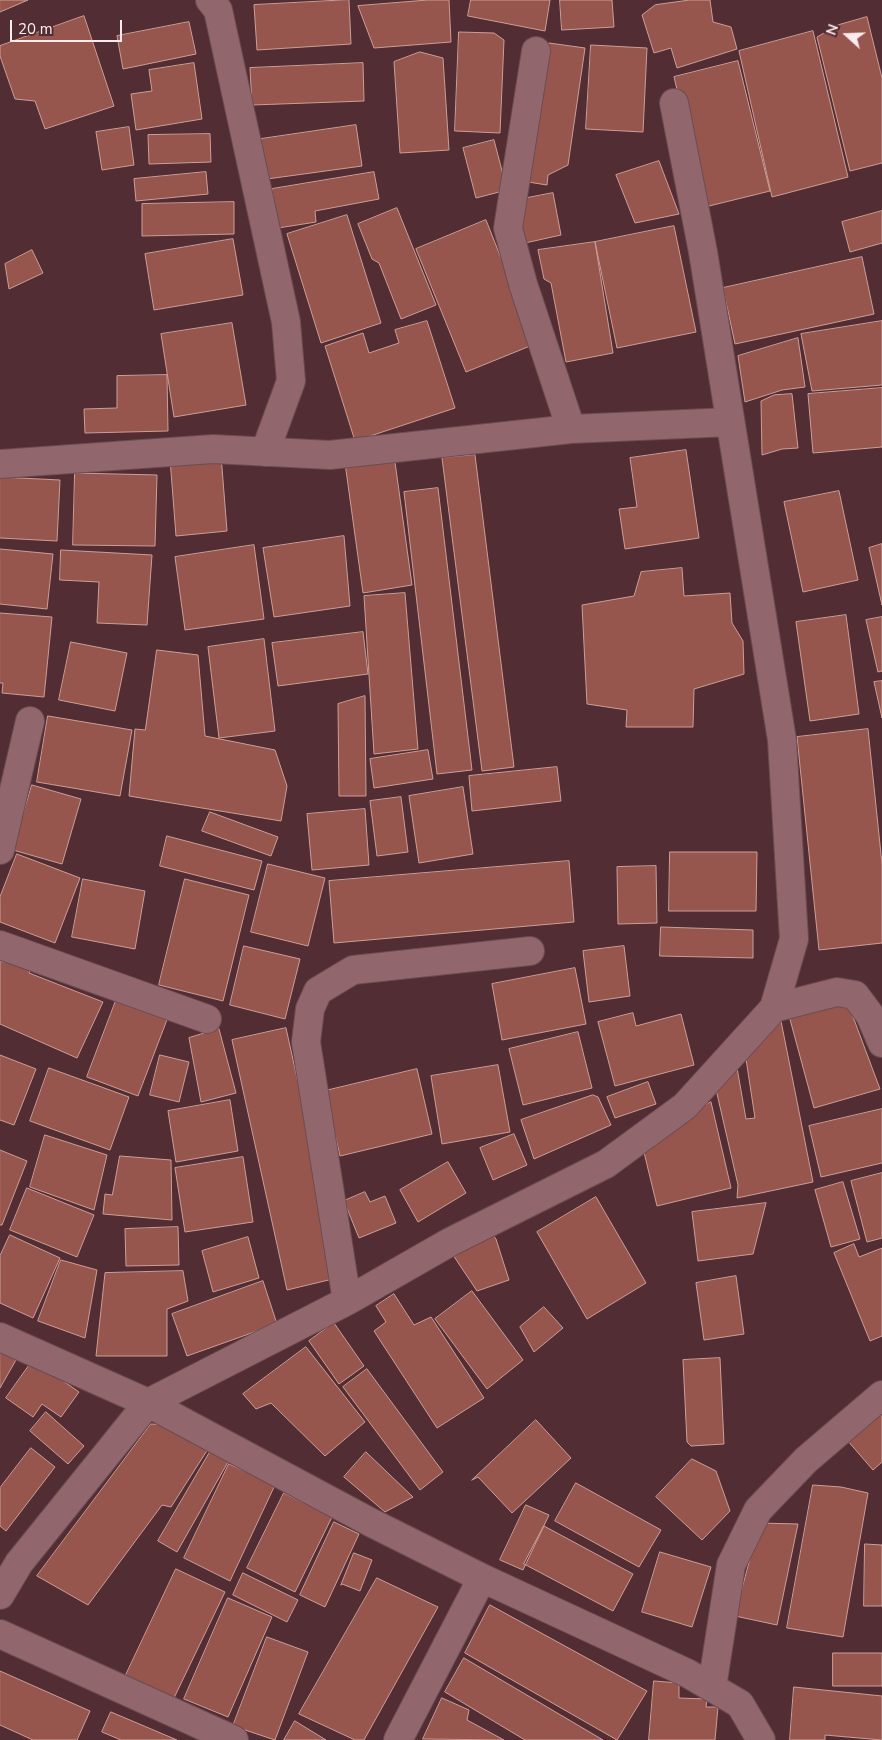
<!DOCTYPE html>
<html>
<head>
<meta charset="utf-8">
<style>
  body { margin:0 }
  #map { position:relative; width:882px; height:1740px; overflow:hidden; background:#532d34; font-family:"Nunito Sans",sans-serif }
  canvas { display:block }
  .north { position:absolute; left:822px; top:10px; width:50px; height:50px; -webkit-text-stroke:4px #532d34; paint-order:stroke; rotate:290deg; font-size:14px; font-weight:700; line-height:20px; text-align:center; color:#ffeaed }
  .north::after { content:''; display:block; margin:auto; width:18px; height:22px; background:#ffeaed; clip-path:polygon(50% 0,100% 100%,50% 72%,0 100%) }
  .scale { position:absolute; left:10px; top:20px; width:112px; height:22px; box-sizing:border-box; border:2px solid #ffeaed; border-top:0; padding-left:6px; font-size:15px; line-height:18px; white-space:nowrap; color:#ffeaed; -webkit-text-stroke:4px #532d34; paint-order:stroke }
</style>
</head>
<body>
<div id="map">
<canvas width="882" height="1740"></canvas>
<div class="north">N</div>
<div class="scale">20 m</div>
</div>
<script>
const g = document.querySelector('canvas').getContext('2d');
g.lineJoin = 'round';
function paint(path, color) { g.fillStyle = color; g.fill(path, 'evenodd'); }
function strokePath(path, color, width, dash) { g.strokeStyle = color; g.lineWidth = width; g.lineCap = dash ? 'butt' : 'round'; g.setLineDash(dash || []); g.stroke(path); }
const building = new Path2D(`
  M 0,0 L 28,0 L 0,12 Z
  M 349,0 L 351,44 L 257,50 L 254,5 Z
  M 428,0 L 449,0 L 451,42 L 374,48 L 358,6 Z
  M 471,0 L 550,0 L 545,31 L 468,16 Z
  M 560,0 L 612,0 L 614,27 L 562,30 Z
  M 690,0 L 710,0 L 713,22 L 731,27 L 737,49 L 677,68 L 671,48 L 654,53 L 642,15 L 655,5 Z
  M 84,16 L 114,106 L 45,129 L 35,101 L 15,99 L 0,56 L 0,46 Z
  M 867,17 L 882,78 L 882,163 L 850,171 L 817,37 L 838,25 Z
  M 189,22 L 196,54 L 123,69 L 117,36 Z
  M 813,31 L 848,177 L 772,197 L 739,51 Z
  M 459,32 L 494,33 L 504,40 L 500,133 L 455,131 Z
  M 549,43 L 585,48 L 568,165 L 548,175 L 547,185 L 528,182 Z
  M 591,45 L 647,48 L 643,132 L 586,129 Z
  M 420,52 L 443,58 L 449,150 L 400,153 L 394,62 Z
  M 738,61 L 770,191 L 705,207 L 674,77 Z
  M 194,63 L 202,119 L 136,130 L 131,94 L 152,91 L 149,70 Z
  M 363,63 L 364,101 L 252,105 L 250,68 Z
  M 356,125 L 362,166 L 267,179 L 261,139 Z
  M 129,127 L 134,165 L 102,170 L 96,132 Z
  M 210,134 L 211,162 L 149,164 L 148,135 Z
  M 494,140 L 507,190 L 476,198 L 463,148 Z
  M 659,161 L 679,214 L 635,223 L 616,175 Z
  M 206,172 L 208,194 L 136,201 L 134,179 Z
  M 374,172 L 379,199 L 315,211 L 316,222 L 278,228 L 272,189 Z
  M 553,193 L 561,235 L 525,243 L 517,200 Z
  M 234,202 L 234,234 L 142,236 L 142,204 Z
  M 397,208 L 436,305 L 401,319 L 379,263 L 372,259 L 358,224 Z
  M 882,211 L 882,243 L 850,252 L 842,222 Z
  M 347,215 L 381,323 L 321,343 L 287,234 Z
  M 486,220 L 535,344 L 466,372 L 416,249 Z
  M 674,226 L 696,332 L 617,348 L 595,242 Z
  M 233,239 L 243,295 L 154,310 L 145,254 Z
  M 595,242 L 613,353 L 566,362 L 551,283 L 544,279 L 538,250 Z
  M 32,250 L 43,273 L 9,289 L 5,264 Z
  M 862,257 L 874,314 L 735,344 L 723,288 Z
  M 427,321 L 455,408 L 355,441 L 325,346 L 363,333 L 369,353 L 399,343 L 395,330 Z
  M 882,321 L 882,385 L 812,391 L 801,334 Z
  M 232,323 L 246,405 L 174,417 L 161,334 Z
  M 798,338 L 805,387 L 782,390 L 745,402 L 738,356 Z
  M 167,375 L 168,431 L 85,433 L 84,409 L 117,408 L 117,376 Z
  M 882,388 L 882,447 L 813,453 L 808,394 Z
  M 792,394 L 798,448 L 782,449 L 762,455 L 761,401 L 774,395 Z
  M 686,450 L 699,538 L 625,549 L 619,509 L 637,507 L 630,458 Z
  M 221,455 L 227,531 L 176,536 L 170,459 Z
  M 394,455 L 412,585 L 363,593 L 345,463 Z
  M 475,455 L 514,767 L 482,771 L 442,458 Z
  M 75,473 L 157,475 L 155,546 L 73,545 Z
  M 0,477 L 60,480 L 57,541 L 0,538 Z
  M 438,488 L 472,770 L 437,774 L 404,492 Z
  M 839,491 L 858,580 L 803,592 L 784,502 Z
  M 344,536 L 350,606 L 274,617 L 263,548 Z
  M 882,544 L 882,605 L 869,548 Z
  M 254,545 L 264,619 L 185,630 L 175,557 Z
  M 0,549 L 53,554 L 47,609 L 0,604 Z
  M 61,550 L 152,555 L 147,625 L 97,623 L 99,582 L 60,580 Z
  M 682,568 L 684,596 L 730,593 L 732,623 L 743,641 L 744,674 L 694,689 L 693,727 L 626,727 L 627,710 L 587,704 L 582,605 L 634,596 L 641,572 Z
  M 405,593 L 418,749 L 374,754 L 364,596 Z
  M 0,613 L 52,617 L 44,697 L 2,693 L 3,683 L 0,683 Z
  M 846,615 L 859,714 L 810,721 L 796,622 Z
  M 882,617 L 882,671 L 878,672 L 866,620 Z
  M 363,632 L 368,674 L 278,686 L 272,643 Z
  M 264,639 L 275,731 L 219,738 L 208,647 Z
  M 71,642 L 127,653 L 115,711 L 59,700 Z
  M 157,650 L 198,655 L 205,736 L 275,750 L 287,786 L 281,821 L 129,796 L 135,729 L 145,730 Z
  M 882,681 L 882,718 L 874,682 Z
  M 365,696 L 366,796 L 339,796 L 338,704 Z
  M 48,716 L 132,730 L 120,796 L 37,782 Z
  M 868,729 L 882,864 L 882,943 L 819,950 L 797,737 Z
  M 428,750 L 433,779 L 374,788 L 370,759 Z
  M 557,767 L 561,801 L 472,811 L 469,776 Z
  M 32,785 L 81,799 L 62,864 L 13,850 Z
  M 463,787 L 473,854 L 419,863 L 409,796 Z
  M 401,797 L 408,852 L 377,856 L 370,801 Z
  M 365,809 L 369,865 L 312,870 L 307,814 Z
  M 210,812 L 278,837 L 271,856 L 202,831 Z
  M 167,836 L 262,861 L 254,890 L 160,866 Z
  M 670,852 L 757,852 L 756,911 L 669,911 Z
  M 17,854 L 80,878 L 55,943 L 0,922 L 0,897 Z
  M 569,861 L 574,922 L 334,943 L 329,881 Z
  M 268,864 L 325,878 L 308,946 L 251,932 Z
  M 656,866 L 657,923 L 618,924 L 617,867 Z
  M 83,879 L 145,891 L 135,949 L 72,937 Z
  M 185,879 L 249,895 L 223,1001 L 159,985 Z
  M 661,927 L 753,930 L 753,958 L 660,956 Z
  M 244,946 L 300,959 L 285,1019 L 230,1005 Z
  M 624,946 L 630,996 L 589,1002 L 583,951 Z
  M 6,955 L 31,967 L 29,973 L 103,1002 L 77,1058 L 0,1024 L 0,961 L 4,962 Z
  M 575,968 L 586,1024 L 502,1040 L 492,984 Z
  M 117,998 L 168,1017 L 138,1096 L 87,1077 Z
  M 846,998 L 880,1089 L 814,1108 L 788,1012 Z
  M 633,1013 L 636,1026 L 681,1014 L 694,1065 L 615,1086 L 598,1022 Z
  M 781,1021 L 813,1182 L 737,1198 L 738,1185 L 715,1085 L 736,1062 L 746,1119 L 755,1118 L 746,1059 Z
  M 286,1028 L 341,1277 L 287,1290 L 232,1040 Z
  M 219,1029 L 236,1093 L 201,1102 L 189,1038 Z
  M 578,1032 L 592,1088 L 523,1105 L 509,1049 Z
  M 0,1055 L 36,1069 L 14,1125 L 0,1120 Z
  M 160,1055 L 189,1062 L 179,1102 L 150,1095 Z
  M 498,1065 L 510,1132 L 442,1144 L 431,1076 Z
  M 49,1068 L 129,1097 L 110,1150 L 30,1121 Z
  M 417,1069 L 432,1134 L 340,1156 L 325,1091 Z
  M 648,1082 L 656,1104 L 615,1118 L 607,1097 Z
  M 593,1095 L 598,1097 L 611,1125 L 534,1159 L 521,1120 Z
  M 230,1100 L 238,1151 L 176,1162 L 168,1111 Z
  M 711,1102 L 731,1188 L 657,1206 L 642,1144 Z
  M 882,1109 L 882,1163 L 821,1177 L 809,1126 Z
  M 514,1134 L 527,1165 L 493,1180 L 480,1148 Z
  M 45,1135 L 107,1155 L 94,1210 L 30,1187 Z
  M 0,1150 L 27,1161 L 2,1225 L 0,1225 Z
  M 120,1156 L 171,1160 L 172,1220 L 103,1214 L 105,1194 L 112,1195 Z
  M 243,1157 L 253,1222 L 185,1232 L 175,1168 Z
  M 448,1162 L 466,1193 L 418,1222 L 400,1190 Z
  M 882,1173 L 882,1238 L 867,1242 L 851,1181 Z
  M 843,1182 L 860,1239 L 831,1247 L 815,1190 Z
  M 27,1188 L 94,1215 L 77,1257 L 10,1230 Z
  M 365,1192 L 370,1202 L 385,1196 L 396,1223 L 359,1238 L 344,1201 Z
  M 596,1197 L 646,1283 L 587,1319 L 537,1232 Z
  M 766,1203 L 753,1254 L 698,1261 L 692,1212 Z
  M 178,1227 L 179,1265 L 126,1266 L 125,1229 Z
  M 489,1230 L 496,1239 L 509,1280 L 477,1291 L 453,1255 Z
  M 10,1235 L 60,1258 L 33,1318 L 0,1303 L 0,1256 Z
  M 248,1237 L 259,1278 L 213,1292 L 202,1251 Z
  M 854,1244 L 859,1257 L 882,1248 L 882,1336 L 870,1341 L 834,1253 Z
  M 61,1260 L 97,1270 L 85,1338 L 38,1321 Z
  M 183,1271 L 188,1301 L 167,1309 L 167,1356 L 96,1356 L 105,1273 Z
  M 736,1276 L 744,1334 L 704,1340 L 696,1283 Z
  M 263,1281 L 277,1324 L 187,1356 L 172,1314 Z
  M 472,1291 L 523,1360 L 487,1389 L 435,1319 Z
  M 394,1294 L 414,1325 L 431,1317 L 484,1398 L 437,1428 L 374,1331 L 386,1322 L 376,1306 Z
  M 544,1307 L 563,1328 L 534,1352 L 520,1327 Z
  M 334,1323 L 364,1366 L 339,1384 L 309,1341 Z
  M 306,1347 L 365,1422 L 325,1456 L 271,1403 L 256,1409 L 243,1394 Z
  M 0,1352 L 16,1360 L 0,1388 Z
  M 720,1358 L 724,1444 L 691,1446 L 687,1442 L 683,1360 Z
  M 33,1360 L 79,1392 L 61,1417 L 42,1404 L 33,1417 L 6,1398 Z
  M 367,1369 L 443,1472 L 420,1490 L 343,1387 Z
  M 882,1408 L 882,1462 L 873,1470 L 847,1440 Z
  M 46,1412 L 84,1446 L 68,1464 L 30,1431 Z
  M 536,1420 L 571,1458 L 512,1513 L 478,1477 L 472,1480 Z
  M 151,1424 L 172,1425 L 208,1449 L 171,1507 L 162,1505 L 88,1605 L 37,1576 Z
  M 31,1448 L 55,1467 L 6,1531 L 0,1526 L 0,1488 Z
  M 210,1452 L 228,1462 L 177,1552 L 158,1541 Z
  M 366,1452 L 413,1497 L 385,1512 L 344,1477 Z
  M 692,1459 L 716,1471 L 730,1511 L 702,1540 L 656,1497 Z
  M 229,1464 L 275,1485 L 230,1581 L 184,1558 Z
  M 576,1483 L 661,1530 L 639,1567 L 555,1521 Z
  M 813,1485 L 841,1487 L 868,1493 L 843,1637 L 787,1628 Z
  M 284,1493 L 332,1517 L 295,1592 L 247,1568 Z
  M 526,1505 L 549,1515 L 523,1570 L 500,1560 Z
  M 334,1522 L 359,1534 L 325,1607 L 300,1595 Z
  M 760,1523 L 798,1524 L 777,1625 L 735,1616 Z
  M 544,1526 L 633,1574 L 613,1611 L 524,1564 Z
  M 865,1544 L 882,1545 L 882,1606 L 864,1606 Z
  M 660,1552 L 711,1567 L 692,1627 L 642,1612 Z
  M 354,1553 L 372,1560 L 360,1591 L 342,1584 L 341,1585 Z
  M 176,1569 L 225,1592 L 173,1700 L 125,1677 Z
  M 243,1573 L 298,1600 L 287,1622 L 233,1595 Z
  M 377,1578 L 438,1607 L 364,1740 L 355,1740 L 299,1714 Z
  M 228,1598 L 272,1617 L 228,1717 L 184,1699 Z
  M 490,1605 L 647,1691 L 617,1740 L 465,1653 Z
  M 267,1637 L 308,1652 L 275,1740 L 233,1726 Z
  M 833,1653 L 882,1653 L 882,1686 L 833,1686 Z
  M 464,1658 L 603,1740 L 525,1740 L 445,1692 Z
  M 0,1671 L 90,1711 L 77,1740 L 33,1740 L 0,1725 Z
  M 654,1681 L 679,1683 L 679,1698 L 707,1699 L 706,1707 L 718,1707 L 715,1740 L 649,1740 Z
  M 794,1687 L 882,1696 L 882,1740 L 825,1735 L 825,1740 L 790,1740 Z
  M 442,1698 L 469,1710 L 467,1720 L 504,1740 L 423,1739 Z
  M 111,1712 L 177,1740 L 121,1740 L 102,1732 Z
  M 295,1721 L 326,1740 L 284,1740 Z`);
const minor = new Path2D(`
  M 210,0 L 218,10 L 286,322 L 291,381 L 265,452
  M 536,51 L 508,228 L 523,284 L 571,429
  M 0,464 L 213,449 L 330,455 L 571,429 L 730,422
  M 0,850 L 30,721
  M 0,945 L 207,1019
  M 774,1008 L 837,992 L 855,995 L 870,1015 L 882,1043
  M 347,1301 L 306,1042 L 310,1009 L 318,991 L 353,970 L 530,951
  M 0,1337 L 148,1403 L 370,1522 L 482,1578 L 687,1673 L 740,1704 L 761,1740
  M 0,1595 L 19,1563 L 148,1403 L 347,1301 L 450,1242 L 606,1164 L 685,1106 L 774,1008 L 794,939 L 782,740 L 703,252 L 674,103
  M 0,1634 L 234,1740
  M 712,1687 L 731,1565 L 758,1510 L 806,1460 L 882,1395
  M 398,1740 L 482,1578`);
paint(building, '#96564e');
strokePath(building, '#cc9e96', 1);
strokePath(minor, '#6b4c52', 30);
strokePath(minor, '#92666d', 28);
</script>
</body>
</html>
